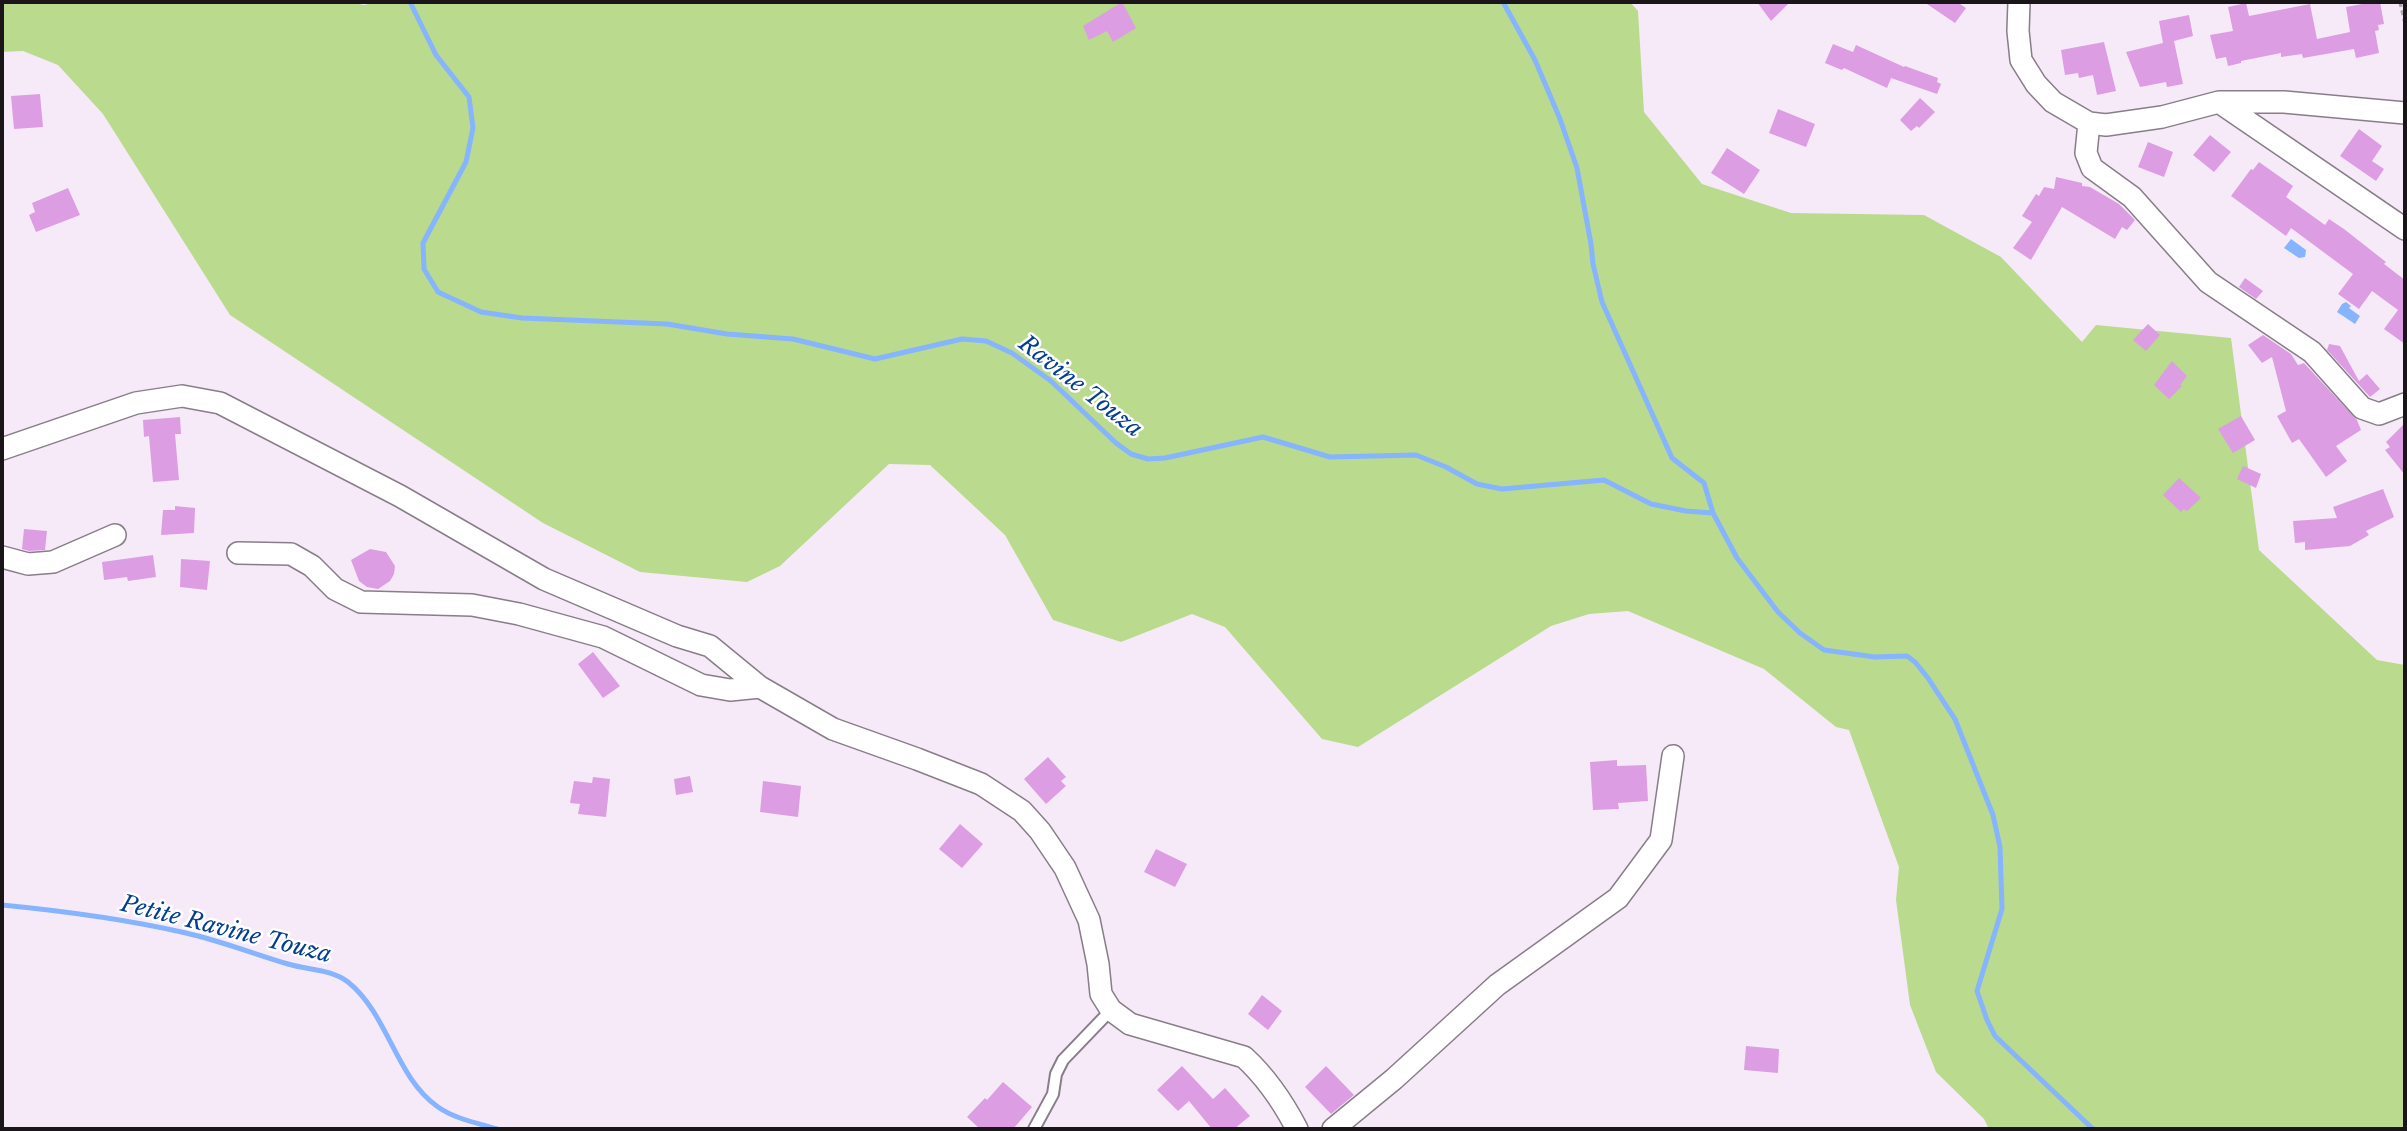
<!DOCTYPE html>
<html>
<head>
<meta charset="utf-8">
<style>
  body { margin:0 }
  #map { position:relative; width:2407px; height:1131px; overflow:hidden; background:#f7eaf8; font-family:"Libre Baskerville",serif }
  canvas { display:block }
  .frame { position:absolute; inset:0; border:4px solid #191519; pointer-events:none }
</style>
</head>
<body>
<div id="map">
<canvas width="2407" height="1131"></canvas>
<div class="frame"></div>
</div>
<script>
const g = document.querySelector('canvas').getContext('2d');
g.lineJoin = 'round';
function paint(path, color) { g.fillStyle = color; g.fill(path, 'evenodd'); }
function strokePath(path, color, width, dash) { g.strokeStyle = color; g.lineWidth = width; g.lineCap = dash ? 'butt' : 'round'; g.setLineDash(dash || []); g.stroke(path); }
function drawText(font, color, halo, rows, align = 'center') {
  g.font = font + ' "Libre Baskerville",serif'; g.lineWidth = 5; g.setLineDash([]); g.textBaseline = 'middle'; g.strokeStyle = halo; g.fillStyle = color; for (const [text, x, y, turn = 0] of rows) {
    g.save(); g.translate(x, y); g.rotate((+turn || 0) * Math.PI / 180); g.textAlign = isNaN(turn) ? turn : align; if (halo) g.strokeText(text, 0, 0); g.fillText(text, 0, 0); g.restore();
  }
}
const green = new Path2D(`
  M 2,2 L 350,2 L 364,5 L 376,2 L 1630,2 L 1638,11 L 1644,112 L 1702,184 L 1791,213 L 1924,215 L 2001,257 L 2082,342 L 2096,325 L 2231,338 L 2259,550 L 2377,660 L 2405,665 L 2405,1129 L 1989,1129 L 1984,1119 L 1936,1072 L 1910,1005 L 1896,900 L 1899,867 L 1849,730 L 1836,727 L 1764,669 L 1628,611 L 1589,614 L 1551,626 L 1358,747 L 1322,739 L 1225,627 L 1192,614 L 1121,642 L 1053,620 L 1005,535 L 930,465 L 889,464 L 780,566 L 747,582 L 640,572 L 543,523 L 230,315 L 103,114 L 58,65 L 23,51 L 2,52 Z`);
const water = new Path2D(`
  M 2291,239 L 2306,250 L 2305,257 L 2299,258 L 2284,248 Z
  M 2346,302 L 2351,306 L 2349,308 L 2360,316 L 2355,324 L 2337,312 L 2342,304 Z`);
const stream = new Path2D(`
  M 410,2 L 436,55 L 469,97 L 473,128 L 466,162 L 423,243 L 424,269 L 438,292 L 481,312 L 522,318 L 667,324 L 727,334 L 793,339 L 875,359 L 962,339 L 986,341 L 1012,353 L 1051,381 L 1116,443 L 1131,454 L 1148,459 L 1165,458 L 1263,437 L 1330,457 L 1416,455 L 1446,467 L 1477,484 L 1502,489 L 1604,480 L 1651,504 L 1686,511 L 1713,513
  M 1503,2 L 1535,60 L 1560,119 L 1577,168 L 1591,244 L 1593,264 L 1602,302 L 1672,458 L 1704,483 L 1713,513 L 1737,558 L 1778,612 L 1800,633 L 1824,650 L 1875,657 L 1907,656 L 1915,662 L 1928,678 L 1955,719 L 1993,815 L 2000,847 L 2002,909 L 1977,991 L 1987,1020 L 1995,1036 L 2093,1129
  M 2,905 C 64,911 125,919 186,933 C 221,941 254,954 288,964 C 308,970 331,969 348,982 C 389,1015 395,1077 438,1107 C 455,1119 478,1123 497,1129`);
const building = new Path2D(`
  M 1122,2 L 1136,28 L 1113,42 L 1107,31 L 1089,40 L 1083,26 Z
  M 1757,2 L 1790,2 L 1771,21 Z
  M 1924,2 L 1957,2 L 1966,8 L 1955,23 Z
  M 2373,2 L 2380,2 L 2384,24 L 2378,25 L 2379,30 L 2375,31 L 2379,53 L 2356,58 L 2354,49 L 2303,58 L 2302,54 L 2281,57 L 2281,53 L 2241,61 L 2241,63 L 2228,66 L 2226,57 L 2216,59 L 2210,35 L 2233,31 L 2228,7 L 2246,3 L 2249,16 L 2310,4 L 2317,39 L 2350,32 L 2346,7 Z
  M 2189,15 L 2193,36 L 2174,41 L 2183,84 L 2167,87 L 2166,82 L 2140,87 L 2126,52 L 2163,43 L 2159,21 Z
  M 2104,42 L 2116,91 L 2097,95 L 2093,75 L 2079,78 L 2078,73 L 2065,75 L 2061,50 Z
  M 1833,44 L 1853,52 L 1856,45 L 1904,67 L 1905,66 L 1938,78 L 1937,82 L 1941,84 L 1937,94 L 1891,78 L 1887,88 L 1844,68 L 1842,70 L 1825,63 Z
  M 40,94 L 43,127 L 14,129 L 11,96 Z
  M 1920,98 L 1935,112 L 1919,128 L 1917,126 L 1911,131 L 1900,120 Z
  M 1778,109 L 1815,124 L 1806,147 L 1769,133 Z
  M 2359,129 L 2382,146 L 2372,161 L 2384,169 L 2376,181 L 2340,156 Z
  M 2210,135 L 2231,152 L 2214,172 L 2193,155 Z
  M 2148,142 L 2173,152 L 2164,177 L 2138,167 Z
  M 1727,148 L 1760,170 L 1744,194 L 1711,173 Z
  M 2259,162 L 2293,186 L 2286,197 L 2325,225 L 2329,219 L 2344,229 L 2386,262 L 2384,264 L 2405,280 L 2405,344 L 2384,329 L 2398,310 L 2372,291 L 2359,309 L 2338,294 L 2353,274 L 2291,228 L 2286,236 L 2231,196 L 2251,169 L 2253,170 Z
  M 2056,177 L 2082,183 L 2082,186 L 2090,187 L 2119,204 L 2135,220 L 2127,230 L 2122,227 L 2115,239 L 2062,207 L 2031,260 L 2013,248 L 2032,222 L 2022,216 L 2036,194 L 2039,196 L 2044,187 L 2054,189 Z
  M 68,188 L 80,215 L 36,232 L 29,215 L 35,212 L 32,203 Z
  M 2245,278 L 2263,291 L 2256,299 L 2239,287 Z
  M 2148,324 L 2160,335 L 2146,351 L 2133,340 Z
  M 2263,335 L 2291,354 L 2298,365 L 2304,363 L 2357,420 L 2361,430 L 2336,446 L 2347,461 L 2326,477 L 2299,439 L 2292,443 L 2277,416 L 2286,411 L 2272,357 L 2262,363 L 2248,345 Z
  M 2329,344 L 2340,346 L 2359,381 L 2367,374 L 2380,389 L 2370,397 L 2327,350 Z
  M 2172,361 L 2187,376 L 2180,385 L 2182,386 L 2169,399 L 2154,385 Z
  M 2241,416 L 2255,440 L 2233,453 L 2218,429 Z
  M 180,417 L 181,434 L 175,434 L 179,480 L 153,482 L 149,436 L 144,437 L 143,420 Z
  M 2405,423 L 2405,475 L 2385,450 L 2390,447 L 2386,442 Z
  M 2243,466 L 2261,474 L 2256,488 L 2237,479 Z
  M 2179,478 L 2201,498 L 2187,511 L 2184,509 L 2181,512 L 2163,495 Z
  M 2383,489 L 2394,517 L 2366,531 L 2369,535 L 2350,546 L 2305,550 L 2305,542 L 2295,543 L 2293,521 L 2337,518 L 2333,507 Z
  M 175,506 L 195,508 L 194,533 L 161,535 L 163,510 L 175,510 Z
  M 24,529 L 47,531 L 45,550 L 29,551 L 22,549 Z
  M 370,549 L 386,552 L 395,566 L 394,574 L 390,581 L 378,589 L 367,587 L 359,581 L 351,560 Z
  M 153,555 L 156,577 L 128,581 L 127,577 L 104,580 L 102,562 Z
  M 181,559 L 210,561 L 207,590 L 180,587 Z
  M 593,652 L 620,686 L 603,698 L 578,664 Z
  M 1048,757 L 1066,777 L 1061,781 L 1066,786 L 1046,804 L 1024,779 Z
  M 1617,760 L 1617,766 L 1646,765 L 1648,801 L 1618,803 L 1619,809 L 1593,810 L 1590,762 Z
  M 690,776 L 693,792 L 676,795 L 674,779 Z
  M 593,777 L 610,779 L 606,817 L 578,814 L 580,804 L 570,803 L 574,781 L 592,783 Z
  M 763,781 L 801,786 L 798,817 L 760,812 Z
  M 960,824 L 983,844 L 962,868 L 939,849 Z
  M 1156,849 L 1187,864 L 1175,887 L 1144,872 Z
  M 1262,995 L 1282,1011 L 1268,1030 L 1248,1014 Z
  M 1746,1046 L 1779,1049 L 1778,1073 L 1744,1070 Z
  M 1182,1066 L 1213,1099 L 1225,1088 L 1250,1116 L 1234,1129 L 1212,1129 L 1189,1101 L 1178,1111 L 1157,1090 Z
  M 1326,1066 L 1354,1095 L 1331,1114 L 1305,1087 Z
  M 1003,1082 L 1032,1107 L 1013,1129 L 980,1129 L 967,1117 L 985,1098 L 987,1100 Z`);
const path = new Path2D(`
  M 2400,2 L 2405,23`);
const service = new Path2D(`
  M 1034,1129 L 1053,1094 L 1056,1074 L 1063,1060 L 1111,1010`);
const minor = new Path2D(`
  M 2019,2 L 2018,31 L 2021,60 L 2036,84 L 2053,102 L 2089,123 L 2106,125 L 2162,117 L 2219,102 L 2284,102 L 2405,113
  M 2219,102 L 2405,229
  M 2089,123 L 2086,153 L 2092,168 L 2132,197 L 2208,282 L 2312,352 L 2362,408 L 2379,414 L 2405,404
  M 2,449 L 136,403 L 182,396 L 220,403 L 400,496 L 544,579 L 677,636 L 710,646 L 760,687 L 833,729 L 917,759 L 981,784 L 1022,811 L 1040,831 L 1065,868 L 1089,920 L 1098,964 L 1101,994 L 1111,1010 L 1130,1024 L 1244,1057 C 1267,1078 1283,1102 1297,1129
  M 238,553 L 291,554 L 312,566 L 335,589 L 361,602 L 472,605 L 519,614 L 603,637 L 701,685 L 730,690 L 760,687
  M 2,557 L 28,564 L 53,562 L 115,535
  M 1333,1129 L 1394,1079 L 1497,985 L 1618,898 L 1661,840 L 1673,756`);
const waterNames = [
  ["Ravine Touza",1080,387,38],
  ["Petite Ravine Touza",226,930,14]
];
paint(green, '#bada8e');
paint(water, '#86b4fe');
strokePath(stream, '#86b4fe', 5);
paint(building, '#dc9de2');
strokePath(service, '#887d89', 14);
strokePath(minor, '#887d89', 24);
strokePath(path, '#b1a7b2', 3.5, [5, 3.5]);
strokePath(service, '#fff', 10);
strokePath(minor, '#fff', 21);
drawText('italic 23px', '#043e91', '#fff', waterNames);
</script>
</body>
</html>
